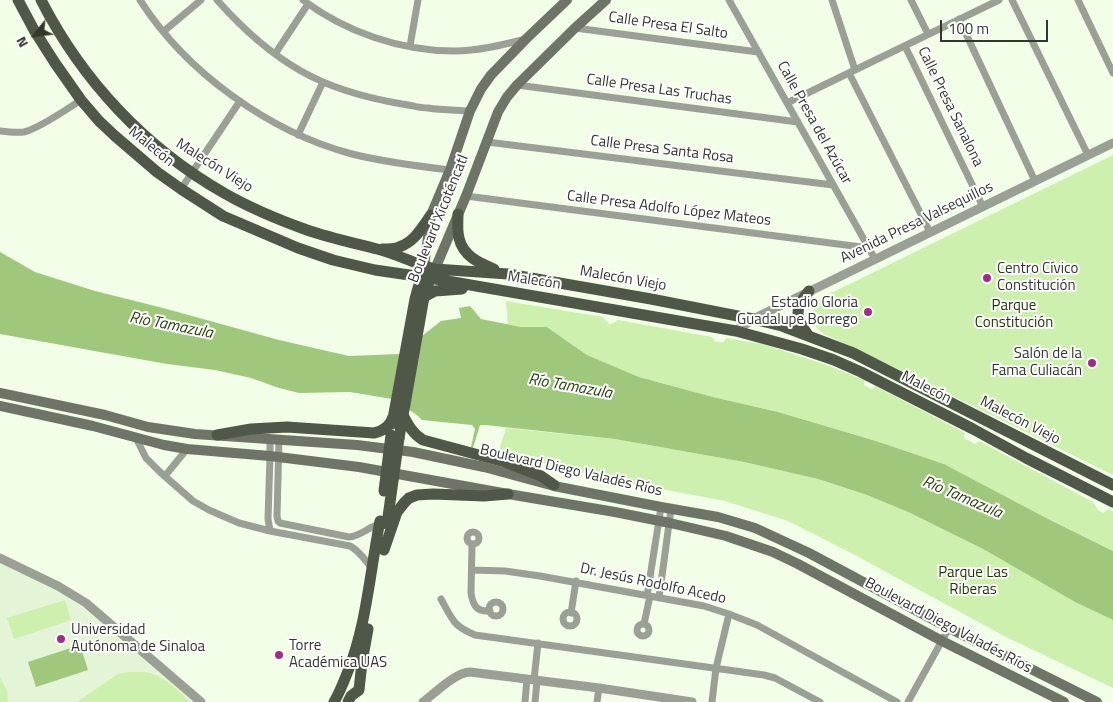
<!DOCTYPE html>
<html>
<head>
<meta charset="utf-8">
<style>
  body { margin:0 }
  #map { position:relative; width:1113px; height:702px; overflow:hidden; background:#f2fee8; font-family:"Titillium Web",sans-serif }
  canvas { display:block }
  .north { position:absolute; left:10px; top:10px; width:50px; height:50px; -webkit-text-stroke:4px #fff; paint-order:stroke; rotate:241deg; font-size:14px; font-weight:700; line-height:20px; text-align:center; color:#32372e }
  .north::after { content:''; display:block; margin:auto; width:18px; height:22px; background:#32372e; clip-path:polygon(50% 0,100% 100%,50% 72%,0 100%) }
  .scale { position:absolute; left:940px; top:20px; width:108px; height:22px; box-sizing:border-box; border:2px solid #32372e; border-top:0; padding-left:6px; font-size:15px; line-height:18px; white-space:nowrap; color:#32372e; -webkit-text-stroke:4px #fff; paint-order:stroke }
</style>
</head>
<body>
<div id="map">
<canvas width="1113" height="702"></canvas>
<div class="north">N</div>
<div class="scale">100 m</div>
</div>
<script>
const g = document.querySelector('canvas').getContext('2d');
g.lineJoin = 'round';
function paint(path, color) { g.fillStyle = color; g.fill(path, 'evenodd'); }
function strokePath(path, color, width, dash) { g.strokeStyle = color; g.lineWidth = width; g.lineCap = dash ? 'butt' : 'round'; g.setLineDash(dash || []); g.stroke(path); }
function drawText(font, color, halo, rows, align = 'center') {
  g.font = font + ' "Titillium Web",sans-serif'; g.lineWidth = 4; g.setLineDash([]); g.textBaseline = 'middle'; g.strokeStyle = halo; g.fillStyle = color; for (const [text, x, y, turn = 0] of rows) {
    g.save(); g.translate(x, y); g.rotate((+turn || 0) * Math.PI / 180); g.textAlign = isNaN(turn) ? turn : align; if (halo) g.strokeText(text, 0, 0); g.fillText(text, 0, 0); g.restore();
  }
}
const built = new Path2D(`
  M 0,563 L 58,590 L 80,605 L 142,655 L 196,702 L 0,702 Z`);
const green = new Path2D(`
  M 1113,155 L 1113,475 L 900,370 L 824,334 C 809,324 809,310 821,298 Z
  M 506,301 L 603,317 L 609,324 L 614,323 L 618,320 L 712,337 C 715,342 718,343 724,342 L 726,338 L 762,344 L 824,364 L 864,380 L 864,385 L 869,388 L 873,389 L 875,386 L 965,433 L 964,438 L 975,444 L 979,441 L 1093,502 L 1098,510 L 1103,513 L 1108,509 L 1113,511 L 1113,551 L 1050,520 L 944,464 L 876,441 L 778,412 L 713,397 L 639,377 L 587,355 L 547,327 L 521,327 L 508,325 Z
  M 506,428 L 615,439 L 744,462 L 818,479 L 867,495 L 908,512 L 983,549 L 1075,602 L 1113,620 L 1113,688 L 1006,637 L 853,554 L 788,521 L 725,501 L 613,480 L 529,460 L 499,450 Z
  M 65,600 L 71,620 L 14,639 L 7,618 Z
  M 128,672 C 133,672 139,672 145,672 C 160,674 180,690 189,702 L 77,702 L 118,674 Z
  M 0,677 L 7,691 L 8,702 L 0,702 Z`);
const water = new Path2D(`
  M 0,252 L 35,272 L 95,291 L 163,308 L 279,340 L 349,356 L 399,354 L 441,321 L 461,318 L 459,308 L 470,306 L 481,319 L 521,327 L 547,327 L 587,355 L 639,377 L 713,397 L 778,412 L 876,441 L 944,464 L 1050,520 L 1113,551 L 1113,620 L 1075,602 L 983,549 L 908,512 L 867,495 L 818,479 L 744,462 L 615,439 L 485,425 L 480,425 L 473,448 L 471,447 L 475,429 L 472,425 L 422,420 L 417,415 L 392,399 L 350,392 L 299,393 L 279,388 L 251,378 L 215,370 L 167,364 L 0,334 Z
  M 80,645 L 88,670 L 36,687 L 28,662 Z`);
const minor = new Path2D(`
  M 140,0 C 186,72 269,132 352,154 C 384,162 416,166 450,170
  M 217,0 C 241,27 269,53 301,71 C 332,89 367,98 402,104 C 411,105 419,108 428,108 C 442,110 456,110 470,111
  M 303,0 C 345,32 401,51 454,51 C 478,51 502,45 526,39
  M 729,0 L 875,259
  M 832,0 L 855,70
  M 911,0 L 928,34
  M 1012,0 L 1088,155
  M 1078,0 L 1113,73
  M 959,19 L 1035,181
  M 575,28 L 758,52
  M 164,31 L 201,0
  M 410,46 L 418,0
  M 905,46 L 983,207
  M 275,54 L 308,4
  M 849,73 L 930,232
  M 517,85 L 798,122
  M 787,103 L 999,0
  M 0,131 C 8,132 16,133 24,132 C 40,128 67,109 81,100
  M 298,135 L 323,82
  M 487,142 L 833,185
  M 181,189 L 240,101
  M 466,196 L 869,248
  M 136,438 L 146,458 L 160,472 L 193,501 L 209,510 L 239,523 L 270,531
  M 270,439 L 270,456 L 268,519 L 270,531 L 350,546 C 360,551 365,561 373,569
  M 279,440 L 277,516 L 278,521 L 280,523 L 349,537 C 361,536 368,527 380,524
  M 165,476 L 187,449
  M467 538a6 6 0 1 1 12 0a6 6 0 1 1-12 0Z
  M 472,545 L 471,593 C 473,605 476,612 490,611
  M 472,570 L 505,571 L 540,576 L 704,606 L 729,614 L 757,625 L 897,702
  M 647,596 L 661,507
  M 659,598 L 671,509
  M 441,599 C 452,619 453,626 475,635 L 764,675 L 775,678 L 820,702
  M489 609a7 7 0 1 1 14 0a7 7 0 1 1-14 0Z
  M563 619a7 7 0 1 1 14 0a7 7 0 1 1-14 0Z
  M 571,613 L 576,581
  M637 630a6 6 0 1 1 12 0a6 6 0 1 1-12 0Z
  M 644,624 L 650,596
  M 534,680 L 538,643
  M 525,702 L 527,679
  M 535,702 L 537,681
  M 597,702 L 599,688
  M 712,702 L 716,668 L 729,614
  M 908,702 L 949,628`);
const tertiary = new Path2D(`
  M 736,331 L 753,319 L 1113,143
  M 0,558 L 58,586 L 86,603 L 201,702
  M 423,702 C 435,693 456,672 470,672 L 599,688 L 692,702`);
const secondary = new Path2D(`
  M 424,266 L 431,215 L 450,170 L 470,111 L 481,89 L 491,75 L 526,39 L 567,0
  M 435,269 L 466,196 L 498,112 L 507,97 L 517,85 L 575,28 L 606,0
  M 0,393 L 105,415 L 148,427 L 195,434 L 357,445 L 413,452 L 484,467 L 554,486 L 661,507 L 718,517 L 755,528 L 809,553 L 949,628 L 1097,702
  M 0,406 L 93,426 L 164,445 L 187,449 L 270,456 L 359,467 L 508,494 L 615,512 L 670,523 L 726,536 L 773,552 L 798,564 L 942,641 L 1064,702`);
const primary = new Path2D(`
  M 18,0 L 34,30 L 55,63 L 81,100 L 99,121 L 115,136 L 157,172 L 181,189 L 223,216 L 298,248 L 333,260 L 375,270 L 430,278 L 736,331 L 802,349 L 834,360 L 861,372 L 973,429 L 1026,458 L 1113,502
  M 41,0 C 82,80 145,148 224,193 C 250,208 279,220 307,230 C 330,238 354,243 377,249 C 397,254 415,264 435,269 L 508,274 L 651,299 L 753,319 L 782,326 L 853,353 L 1113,485
  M 458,214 C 458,221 457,231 459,238 C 463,256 479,263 494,269
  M 382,249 C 387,249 394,249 399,247 C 414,242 422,228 431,215
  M 424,297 L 435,291 L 462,289
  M 808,335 C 795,317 794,308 809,291
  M 403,415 C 408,425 413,434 423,440 L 505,462 L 541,476 L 554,485
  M 392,424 L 415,299 L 423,270
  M 217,435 L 251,429 L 287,427 L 374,433 C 384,431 390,426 393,417
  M 399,438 L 424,297 L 432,273
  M 384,550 L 397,512 L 404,503 L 409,498 L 417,495 L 433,494 L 484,496 L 508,494
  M 334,702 C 340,692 344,681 348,671 C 367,623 370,571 380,521
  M 348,702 L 351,696 L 359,690 L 362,662 L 368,629`);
const primaryBridge = new Path2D(`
  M 384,491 L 391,435
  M 387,524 L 399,438`);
const markers = [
  [987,278,5,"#a32b82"],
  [868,312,5,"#a32b82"],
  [1092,363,5,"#a32b82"],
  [61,639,5,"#a32b82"],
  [279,655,5,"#a32b82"]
];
const streetNames = [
  ["Calle Presa El Salto",668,26,8],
  ["Calle Presa Las Truchas",659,90,8],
  ["Calle Presa Sanalona",950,107,64],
  ["Calle Presa del Azúcar",814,123,61],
  ["Malecón",151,147,39],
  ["Calle Presa Santa Rosa",662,150,7],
  ["Malecón Viejo",214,166,32],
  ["Calle Presa Adolfo López Mateos",669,209,7],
  ["Boulevard Xicoténcatl",439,219,-68],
  ["Avenida Presa Valsequillos",917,223,-26],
  ["Malecón Viejo",623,279,10],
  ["Malecón",534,281,9],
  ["Malecón",926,388,27],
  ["Malecón Viejo",1020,421,27],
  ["Boulevard Diego Valadés Ríos",571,471,13],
  ["Dr. Jesús Rodolfo Acedo",653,584,12],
  ["Boulevard Diego Valadés Ríos",948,626,28]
];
const poiNames = [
  ["Centro Cívico",997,269],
  ["Constitución",997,286],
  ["Estadio Gloria",858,303,"right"],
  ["Guadalupe Borrego",858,320,"right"],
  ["Salón de la",1082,354,"right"],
  ["Fama Culiacán",1082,371,"right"],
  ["Universidad",71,630],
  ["Autónoma de Sinaloa",71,647],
  ["Torre",289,646],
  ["Académica UAS",289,663]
];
const parkNames = [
  ["Parque",1014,306],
  ["Constitución",1014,323],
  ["Parque Las",973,573],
  ["Riberas",973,590]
];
const waterNames = [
  ["Río Tamazula",171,326,11],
  ["Río Tamazula",570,387,10],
  ["Río Tamazula",962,498,23]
];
paint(built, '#e4f4d7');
paint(green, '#cdf0af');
paint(water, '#a0c87d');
strokePath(minor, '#9ba097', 7);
strokePath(tertiary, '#9ba097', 9);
strokePath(secondary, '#6e7568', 10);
strokePath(primary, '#4f5748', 11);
strokePath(primaryBridge, '#4f5748', 11);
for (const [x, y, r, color] of markers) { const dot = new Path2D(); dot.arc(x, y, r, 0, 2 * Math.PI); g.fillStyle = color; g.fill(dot); strokePath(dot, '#fff', 2); }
drawText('15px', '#32372e', '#fff', streetNames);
drawText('15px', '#32372e', '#fff', poiNames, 'left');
drawText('15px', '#1f3700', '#fff', parkNames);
drawText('italic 16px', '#29410b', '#fff', waterNames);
</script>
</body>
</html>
